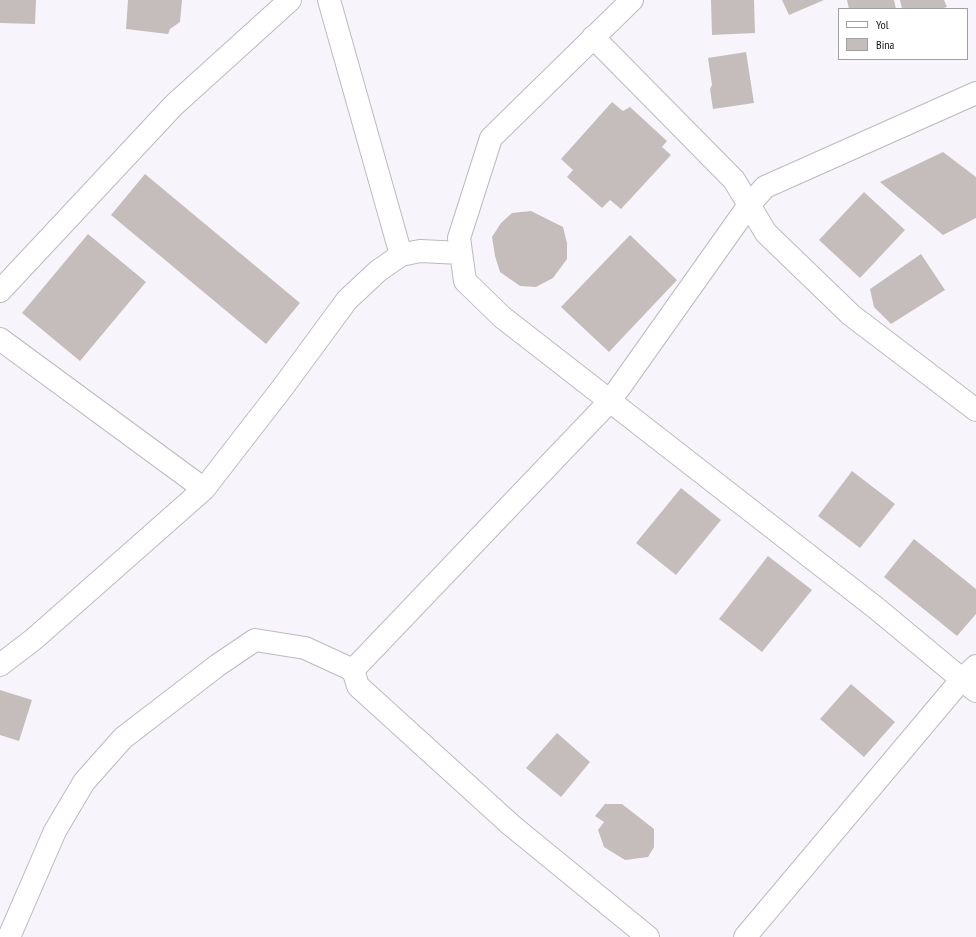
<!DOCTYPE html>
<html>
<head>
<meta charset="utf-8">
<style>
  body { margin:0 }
  #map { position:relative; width:976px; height:937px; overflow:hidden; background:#f7f5fb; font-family:"PT Sans Narrow",sans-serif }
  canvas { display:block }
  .legend { position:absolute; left:838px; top:8px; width:130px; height:52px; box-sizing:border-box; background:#fff; border:1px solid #a1a0a1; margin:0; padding:5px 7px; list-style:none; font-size:12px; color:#131214 }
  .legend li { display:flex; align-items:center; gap:8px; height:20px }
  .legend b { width:20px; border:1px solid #a1a0a1 }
</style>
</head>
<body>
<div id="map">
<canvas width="976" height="937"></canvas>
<ul class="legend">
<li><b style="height:5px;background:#fff"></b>Yol</li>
<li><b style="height:11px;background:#c4bdbb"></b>Bina</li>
</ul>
</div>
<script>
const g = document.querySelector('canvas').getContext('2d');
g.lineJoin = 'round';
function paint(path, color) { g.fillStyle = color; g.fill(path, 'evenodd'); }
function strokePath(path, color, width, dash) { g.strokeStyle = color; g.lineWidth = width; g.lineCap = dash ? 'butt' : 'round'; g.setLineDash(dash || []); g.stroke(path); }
const building = new Path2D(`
  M 0,0 L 36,0 L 35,24 L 0,23 Z
  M 128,0 L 182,0 L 180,22 L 170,29 L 168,34 L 126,29 Z
  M 711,0 L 754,0 L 755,33 L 712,35 Z
  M 782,0 L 824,0 L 789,15 Z
  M 847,0 L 894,0 L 896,9 L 849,9 Z
  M 900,0 L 944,0 L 947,7 L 940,9 L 902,9 Z
  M 746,52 L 754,103 L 713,109 L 710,89 L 712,85 L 708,58 Z
  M 612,102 L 623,111 L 630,107 L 667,141 L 662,147 L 671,155 L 621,209 L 610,200 L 602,208 L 567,177 L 573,170 L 561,159 Z
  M 943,152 L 976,177 L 976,218 L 943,235 L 880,182 Z
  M 145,174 L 300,303 L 266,344 L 111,215 Z
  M 864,192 L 905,230 L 860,278 L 819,240 Z
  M 531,211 L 563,227 L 567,243 L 567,259 L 553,278 L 536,287 L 520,286 L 500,272 L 495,256 L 492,237 L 501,223 L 512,213 Z
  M 88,234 L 146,282 L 80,361 L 22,313 Z
  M 630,235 L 677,280 L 609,352 L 561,307 Z
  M 921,254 L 945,290 L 891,324 L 874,307 L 870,289 Z
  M 852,471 L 895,504 L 860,548 L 818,516 Z
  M 681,488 L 721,520 L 676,575 L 636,543 Z
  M 914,539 L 976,589 L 976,614 L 957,636 L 884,577 Z
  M 768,556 L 812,590 L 762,652 L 719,619 Z
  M 851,684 L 895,722 L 864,757 L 820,719 Z
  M 0,690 L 32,700 L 19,741 L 0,735 Z
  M 557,733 L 590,762 L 561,797 L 526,768 Z
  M 605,804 L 622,804 L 654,829 L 654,847 L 648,857 L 625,860 L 604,847 L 598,830 L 604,822 L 595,816 Z`);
const street = new Path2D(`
  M 329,0 L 401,255
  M 632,0 L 491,138 L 459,238 L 465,281 L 502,317 L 876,608 L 976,691
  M 593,37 L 734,180 L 766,233 L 851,315 L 976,410
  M 0,291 L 174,105 L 290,0
  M 0,339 L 204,489
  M 0,665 L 34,639 L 204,489 L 283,387 L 347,300 L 378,271 L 401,255 L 420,251 L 461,253
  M 353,670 L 610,401 L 749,205 L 765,187 L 976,93
  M 9,937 L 55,831 L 84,782 L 123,738 L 218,665 L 255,640 L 305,648 L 353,670 L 358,686 L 511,825 L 648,937
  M 745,937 L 962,679 L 976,666`);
paint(building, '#c4bdbb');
strokePath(street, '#bcbac0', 24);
strokePath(street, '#fff', 22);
</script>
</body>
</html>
